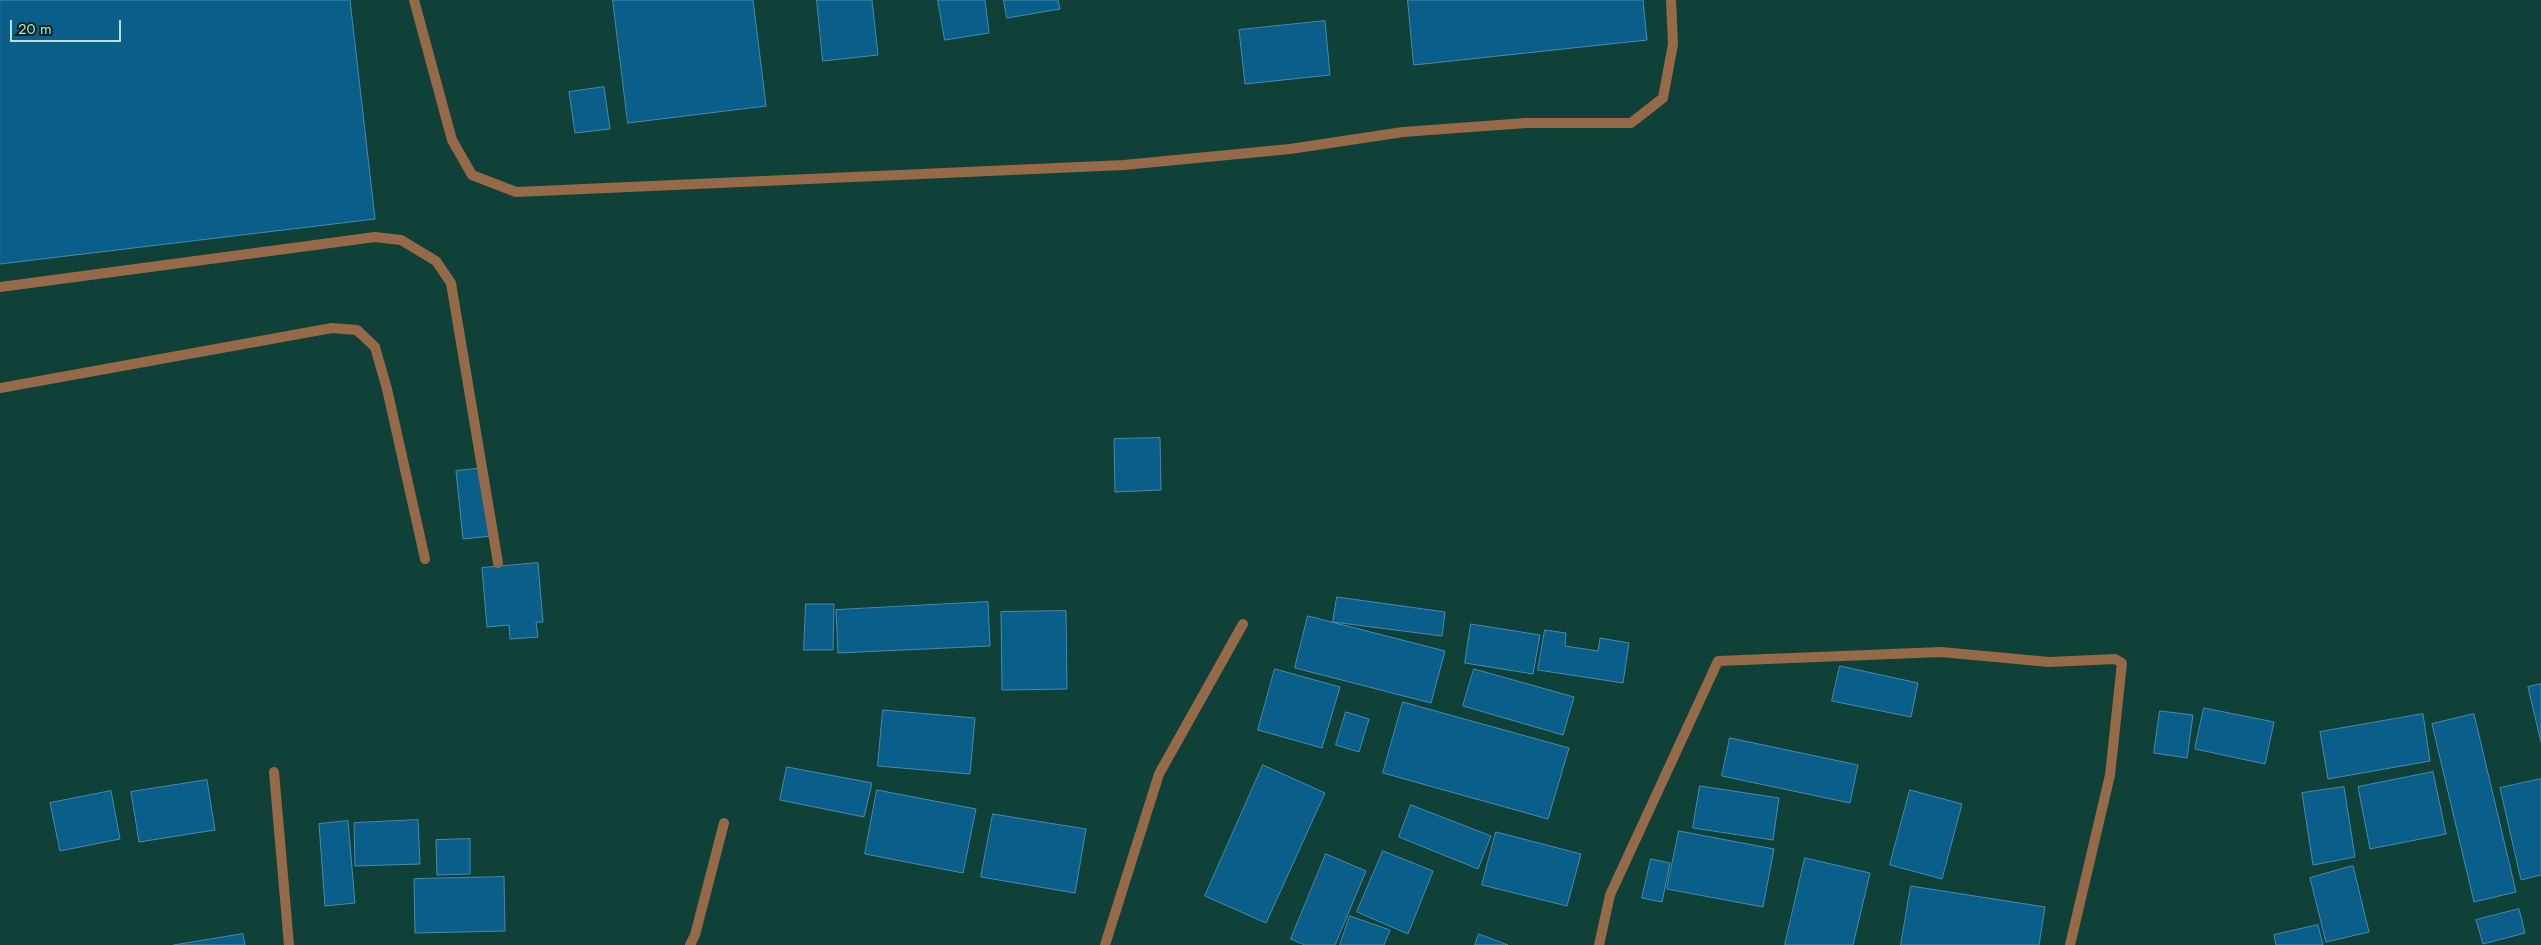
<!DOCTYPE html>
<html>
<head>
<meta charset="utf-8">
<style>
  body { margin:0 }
  #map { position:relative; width:2541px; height:945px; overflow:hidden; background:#104138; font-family:Jost,sans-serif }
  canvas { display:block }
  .scale { position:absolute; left:10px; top:20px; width:111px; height:22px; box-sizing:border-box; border:2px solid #b7e0d6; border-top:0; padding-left:6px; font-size:15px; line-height:18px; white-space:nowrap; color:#b7e0d6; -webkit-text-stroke:4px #00261f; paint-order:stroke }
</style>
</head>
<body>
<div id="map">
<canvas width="2541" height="945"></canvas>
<div class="scale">20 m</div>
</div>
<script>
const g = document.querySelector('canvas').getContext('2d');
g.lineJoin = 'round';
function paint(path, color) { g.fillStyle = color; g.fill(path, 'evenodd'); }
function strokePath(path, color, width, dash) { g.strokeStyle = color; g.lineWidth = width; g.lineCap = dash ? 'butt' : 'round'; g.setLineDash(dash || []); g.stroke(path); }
const building = new Path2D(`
  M 0,0 L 350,0 L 375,219 L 0,264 Z
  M 613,0 L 753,0 L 766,106 L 628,123 Z
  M 817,0 L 872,0 L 878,55 L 823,61 Z
  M 938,0 L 985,0 L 989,33 L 945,40 Z
  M 1004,0 L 1058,0 L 1060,9 L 1007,18 Z
  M 1408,0 L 1643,0 L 1647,40 L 1414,65 Z
  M 1325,21 L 1330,75 L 1245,84 L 1239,30 Z
  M 604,87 L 610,129 L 575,133 L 569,92 Z
  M 1160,438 L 1161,490 L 1115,492 L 1114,439 Z
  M 485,468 L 492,536 L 463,539 L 456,471 Z
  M 538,563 L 543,622 L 536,622 L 538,637 L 510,639 L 509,625 L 487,627 L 482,568 Z
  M 1337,597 L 1445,612 L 1442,636 L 1333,622 Z
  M 988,602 L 990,646 L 838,653 L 836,610 Z
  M 806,604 L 834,604 L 833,650 L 804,650 Z
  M 1066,611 L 1067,689 L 1002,690 L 1001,612 Z
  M 1308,616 L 1445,651 L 1431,703 L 1295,668 Z
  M 1471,624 L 1540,635 L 1533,674 L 1465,663 Z
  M 1545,630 L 1566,633 L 1565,646 L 1598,651 L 1600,638 L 1629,643 L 1623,683 L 1538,670 Z
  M 1840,666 L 1918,683 L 1911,717 L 1832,701 Z
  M 1275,669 L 1340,687 L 1322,748 L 1258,730 Z
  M 1474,669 L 1574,697 L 1563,735 L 1463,706 Z
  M 2541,684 L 2541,742 L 2528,687 Z
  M 1403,702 L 1569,748 L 1548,819 L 1383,773 Z
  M 2204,708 L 2274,722 L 2265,764 L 2195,749 Z
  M 883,710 L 975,718 L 970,774 L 878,766 Z
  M 2160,711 L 2193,715 L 2187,758 L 2154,753 Z
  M 1346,712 L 1369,719 L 1359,752 L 1336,745 Z
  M 2423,714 L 2430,761 L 2328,779 L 2320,732 Z
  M 2474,714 L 2516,892 L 2474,902 L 2432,724 Z
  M 1730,738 L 1858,765 L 1850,803 L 1722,776 Z
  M 1263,765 L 1325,793 L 1266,923 L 1205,896 Z
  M 787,767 L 872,783 L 864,817 L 780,800 Z
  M 2433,772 L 2446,834 L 2370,849 L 2358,787 Z
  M 2541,779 L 2541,875 L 2521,880 L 2500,788 Z
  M 207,780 L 215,830 L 139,842 L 131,792 Z
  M 1700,786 L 1779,798 L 1773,840 L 1693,828 Z
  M 2344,787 L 2355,857 L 2313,865 L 2302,793 Z
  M 877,790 L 976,809 L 963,873 L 865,854 Z
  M 1910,790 L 1962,804 L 1942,879 L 1890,865 Z
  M 111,791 L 120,839 L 60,851 L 50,803 Z
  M 1411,805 L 1491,836 L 1478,869 L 1399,837 Z
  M 993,814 L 1086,829 L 1075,893 L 981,877 Z
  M 418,820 L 420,864 L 355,866 L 354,823 Z
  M 348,821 L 355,903 L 325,906 L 319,824 Z
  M 1679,831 L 1774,849 L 1763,907 L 1667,889 Z
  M 1496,832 L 1581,854 L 1567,906 L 1482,885 Z
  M 470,839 L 470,874 L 437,875 L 436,840 Z
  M 1383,851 L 1433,871 L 1408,934 L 1357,912 Z
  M 1326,854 L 1366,871 L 1335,945 L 1305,945 L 1291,939 Z
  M 1805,858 L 1870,873 L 1853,945 L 1785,945 Z
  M 1651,859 L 1670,863 L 1662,902 L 1642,898 Z
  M 2353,866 L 2369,932 L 2326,942 L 2310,878 Z
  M 504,877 L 505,931 L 415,933 L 414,879 Z
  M 1911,886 L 2045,907 L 2039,945 L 1901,945 Z
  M 2519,909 L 2525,933 L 2483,944 L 2476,920 Z
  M 1350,916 L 1390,930 L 1384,945 L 1340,945 Z
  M 2318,925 L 2323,945 L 2276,945 L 2274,935 Z
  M 243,934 L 245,945 L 174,945 Z
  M 1479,934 L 1508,945 L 1475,945 Z`);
const service = new Path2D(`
  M 414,0 L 452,140 L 472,175 L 516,192 L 1124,165 L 1290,149 L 1403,132 L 1526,123 L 1631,123 L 1663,98 L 1673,44 L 1671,0
  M 0,287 L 375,237 L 401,240 L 436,261 L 451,283 L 498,563
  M 0,388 L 332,328 L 357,330 L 375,347 L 387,389 L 425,559`);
const minor = new Path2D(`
  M 274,772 L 289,945
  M 690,945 L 695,935 L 724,823
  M 1105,945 L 1159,774 L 1243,624
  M 1599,945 L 1610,895 L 1718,661 L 1941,652 L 2049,662 L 2115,659 L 2122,663 L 2110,775 L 2070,945`);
paint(building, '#095f89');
strokePath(building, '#498ab2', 1);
strokePath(service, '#966a48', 10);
strokePath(minor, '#966a48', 10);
</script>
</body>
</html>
